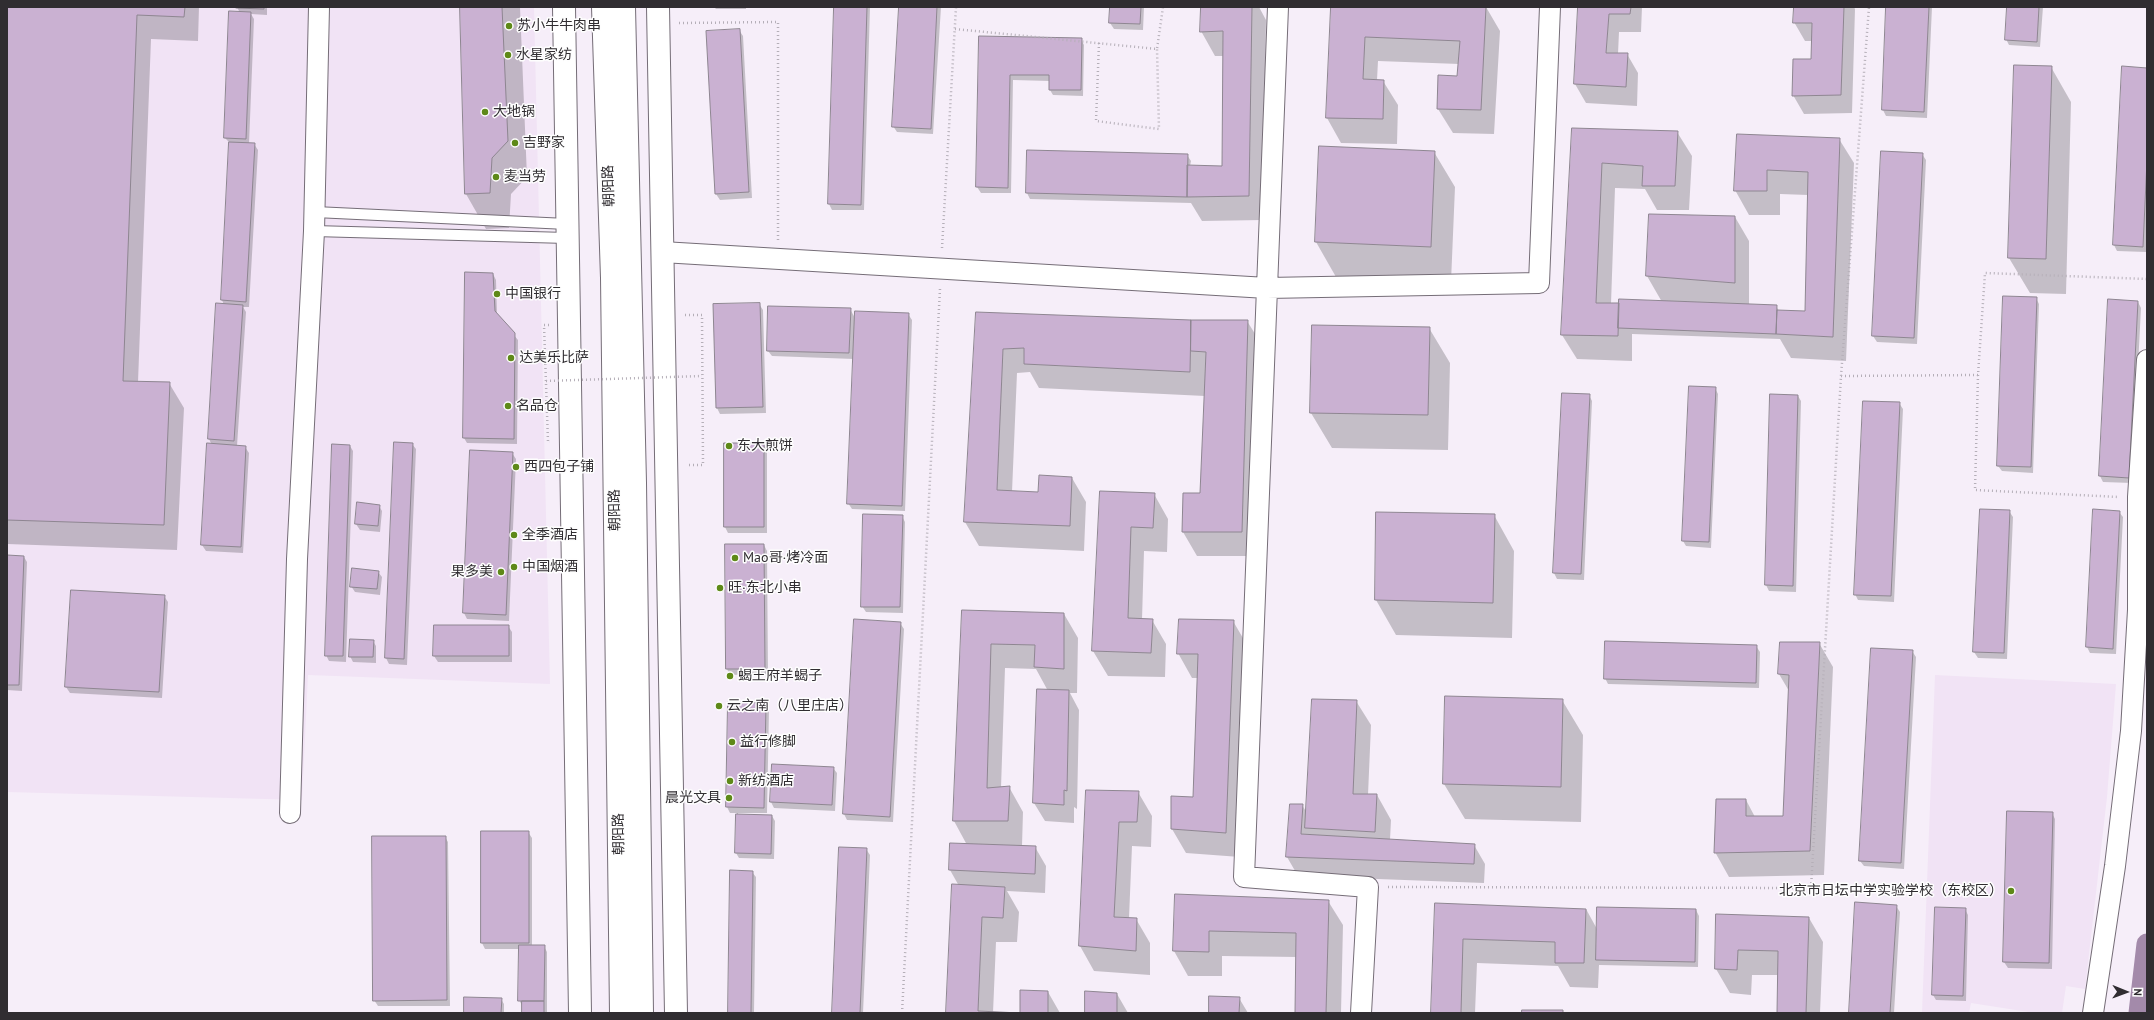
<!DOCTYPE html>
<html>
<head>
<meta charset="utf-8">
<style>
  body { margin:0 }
  #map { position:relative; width:2154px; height:1020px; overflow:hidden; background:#f6eef9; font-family:"PT Sans",sans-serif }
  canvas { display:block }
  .frame { position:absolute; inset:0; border:8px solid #302d31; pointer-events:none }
  .north { position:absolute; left:2106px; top:972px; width:40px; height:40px; -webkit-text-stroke:3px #fefefe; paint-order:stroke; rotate:91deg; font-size:11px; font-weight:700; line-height:16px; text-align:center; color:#302d31 }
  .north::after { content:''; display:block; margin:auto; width:14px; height:18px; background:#302d31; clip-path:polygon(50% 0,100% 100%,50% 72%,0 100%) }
</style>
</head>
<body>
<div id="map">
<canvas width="2154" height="1020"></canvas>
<div class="frame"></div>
<div class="north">N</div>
</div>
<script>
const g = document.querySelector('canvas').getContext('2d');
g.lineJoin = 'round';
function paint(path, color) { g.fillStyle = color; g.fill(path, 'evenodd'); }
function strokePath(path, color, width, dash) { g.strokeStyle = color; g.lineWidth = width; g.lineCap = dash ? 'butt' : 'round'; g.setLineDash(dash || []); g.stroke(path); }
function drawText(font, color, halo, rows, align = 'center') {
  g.font = font + ' "PT Sans","Noto Sans SC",sans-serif'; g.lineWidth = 3; g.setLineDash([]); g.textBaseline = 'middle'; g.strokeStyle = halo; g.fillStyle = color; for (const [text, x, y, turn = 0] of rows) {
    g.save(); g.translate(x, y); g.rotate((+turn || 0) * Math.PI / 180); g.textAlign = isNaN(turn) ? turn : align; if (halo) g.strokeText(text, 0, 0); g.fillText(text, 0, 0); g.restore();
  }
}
const built = new Path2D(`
  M 7,7 L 534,7 L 550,684 L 308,675 L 302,800 L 7,792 Z
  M 1935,675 L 2116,684 L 2107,797 L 2085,989 L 2066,986 L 2062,1013 L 2035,1013 L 1971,1003 L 1969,1013 L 1922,1013 Z`);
const shadow = new Path2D(`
  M 7,7 L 199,7 L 198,41 L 151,39 L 138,382 L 169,383 L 184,408 L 177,550 L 7,544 Z
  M 237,7 L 267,7 L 267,15 L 251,14 L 254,19 L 249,144 L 254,144 L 258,150 L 249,307 L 243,307 L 246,312 L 237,446 L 245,447 L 249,453 L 243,553 L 206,551 L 202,545 L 208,444 L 212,445 L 209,439 L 224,305 L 222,300 L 230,143 L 225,138 L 240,13 Z
  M 461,7 L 520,7 L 527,177 L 511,194 L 509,228 L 486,229 L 466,194 Z
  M 714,7 L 746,7 L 746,9 L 716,9 Z
  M 835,7 L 870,7 L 864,210 L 832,210 L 829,204 Z
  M 900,7 L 941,7 L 933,134 L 897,132 L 893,126 Z
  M 1111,7 L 1144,7 L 1143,30 L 1114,29 L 1110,23 Z
  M 1202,7 L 1259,7 L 1266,20 L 1263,220 L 1202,221 L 1191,203 L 1030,199 L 1027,193 L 1187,155 L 1191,161 L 1190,166 L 1223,167 L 1224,56 L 1215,56 L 1201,31 Z
  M 1332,7 L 1486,7 L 1500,31 L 1494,134 L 1453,133 L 1438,109 L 1458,77 L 1459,64 L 1378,61 L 1377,80 L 1383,81 L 1398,105 L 1397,144 L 1341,143 L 1327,118 Z
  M 1579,7 L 1642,7 L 1641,32 L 1619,32 L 1618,54 L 1627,54 L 1638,73 L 1637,106 L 1586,103 L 1575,84 Z
  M 1795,7 L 1854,7 L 1855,9 L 1852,113 L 1804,114 L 1793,95 L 1812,60 L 1812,41 L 1805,41 L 1794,22 Z
  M 1887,7 L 1932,7 L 1927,118 L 1886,116 L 1883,110 Z
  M 2008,7 L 2043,7 L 2040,47 L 2009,45 L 2006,39 Z
  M 739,30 L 743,36 L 752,198 L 720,200 L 716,194 L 707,32 Z
  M 980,37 L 1081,39 L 1084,45 L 1083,96 L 1053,95 L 1050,90 L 1050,81 L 1013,80 L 1011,193 L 981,193 L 977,187 Z
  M 2051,67 L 2071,102 L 2066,294 L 2030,293 L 2009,258 Z
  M 2123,67 L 2147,69 L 2146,252 L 2117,251 L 2114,245 Z
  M 1573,129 L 1677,132 L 1692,156 L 1689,210 L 1657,210 L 1645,189 L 1615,188 L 1611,304 L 1662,302 L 1647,276 L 1735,217 L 1749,241 L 1749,305 L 1776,306 L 1779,311 L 1806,312 L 1808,195 L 1780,194 L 1780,215 L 1749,215 L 1735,190 L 1738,135 L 1839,139 L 1854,163 L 1846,361 L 1791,358 L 1780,339 L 1632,334 L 1632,361 L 1577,359 L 1562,335 Z
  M 1434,152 L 1455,187 L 1451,282 L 1336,277 L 1316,242 Z
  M 1922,154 L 1926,160 L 1917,344 L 1877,342 L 1873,336 Z
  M 493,274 L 496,280 L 497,315 L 518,340 L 517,444 L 467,443 L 464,438 Z
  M 2036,298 L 2039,304 L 2033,473 L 2002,471 L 1998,466 Z
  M 2138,302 L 2141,308 L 2132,483 L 2103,482 L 2100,476 Z
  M 759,304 L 763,310 L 766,413 L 720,414 L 717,408 Z
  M 850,309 L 855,318 L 908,314 L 912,320 L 905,511 L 852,509 L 848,503 L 854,359 L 772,356 L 768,351 Z
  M 977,313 L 1191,321 L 1247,321 L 1262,345 L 1255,556 L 1197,556 L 1183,532 L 1201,494 L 1205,396 L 1039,388 L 1030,372 L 1017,373 L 1012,492 L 1039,493 L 1072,478 L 1086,502 L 1084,551 L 979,546 L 965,522 Z
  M 1429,328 L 1450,363 L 1448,450 L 1332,448 L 1311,413 Z
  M 1715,388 L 1718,394 L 1711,548 L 1686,546 L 1683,541 Z
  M 1589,395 L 1592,401 L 1584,580 L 1557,579 L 1554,573 Z
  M 1771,395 L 1798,396 L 1801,401 L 1796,592 L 1769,591 L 1766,585 Z
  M 1899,403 L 1903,409 L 1894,602 L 1858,600 L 1855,594 Z
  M 395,443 L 412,444 L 416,449 L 407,665 L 389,664 L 386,658 Z
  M 764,444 L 767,450 L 767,533 L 728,533 L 725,527 Z
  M 350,446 L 353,451 L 346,662 L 329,661 L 326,655 Z
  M 471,451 L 512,453 L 516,459 L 509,621 L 467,619 L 464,613 Z
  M 1101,492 L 1154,494 L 1168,519 L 1167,552 L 1144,551 L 1142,620 L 1152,620 L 1166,644 L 1165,677 L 1108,676 L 1093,651 Z
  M 358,504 L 379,506 L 382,511 L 380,532 L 360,530 L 356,524 Z
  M 2094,510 L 2119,512 L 2123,517 L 2116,654 L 2090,653 L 2087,647 Z
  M 2009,511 L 2013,517 L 2007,659 L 1978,658 L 1974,652 Z
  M 1377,513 L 1494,515 L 1514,551 L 1512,638 L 1396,635 L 1376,600 Z
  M 902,516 L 905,522 L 903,613 L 866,612 L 862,606 Z
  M 764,545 L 767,551 L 768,674 L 730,675 L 727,669 Z
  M 7,556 L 24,557 L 27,562 L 22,691 L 7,690 Z
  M 378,572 L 382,577 L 380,595 L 355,592 L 351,586 Z
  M 164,596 L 168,602 L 162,698 L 70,693 L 66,687 Z
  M 963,611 L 1064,614 L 1078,638 L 1077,693 L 1070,693 L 1079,710 L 1077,809 L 1074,807 L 1074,823 L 1045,821 L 1034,803 L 1048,691 L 1036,669 L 1005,668 L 1001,788 L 1009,787 L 1023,812 L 1022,846 L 1035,847 L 1046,866 L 1045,893 L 1007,891 L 1019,912 L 1017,942 L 996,942 L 993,1013 L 1002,1013 L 947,1013 L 959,886 L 950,870 L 951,844 L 967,845 L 954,821 Z
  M 1233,621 L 1247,645 L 1240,857 L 1186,853 L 1172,829 L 1194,798 L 1198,678 L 1192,678 L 1178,653 Z
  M 900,623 L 904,629 L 893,822 L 847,820 L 844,814 Z
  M 508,626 L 512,632 L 512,662 L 438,662 L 434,656 Z
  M 373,641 L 376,646 L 376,663 L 353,662 L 350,656 Z
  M 1819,643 L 1833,667 L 1824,875 L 1729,877 L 1715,852 L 1746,800 L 1755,817 L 1784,817 L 1789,691 L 1779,674 Z
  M 1756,646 L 1760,652 L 1759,688 L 1608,684 L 1605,678 Z
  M 1912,651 L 1916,657 L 1904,869 L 1864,866 L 1860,861 Z
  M 1446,697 L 1562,700 L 1583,735 L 1581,822 L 1465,819 L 1444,784 Z
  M 1356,701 L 1371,725 L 1368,795 L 1377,795 L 1391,820 L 1390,840 L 1474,845 L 1485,864 L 1484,883 L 1298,876 L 1287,857 L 1291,805 L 1302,805 L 1307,813 Z
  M 765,704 L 769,710 L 767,813 L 738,813 L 738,815 L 772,816 L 775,821 L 774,859 L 739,858 L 736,853 L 737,813 L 730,813 L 727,807 Z
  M 833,768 L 837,773 L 835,811 L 774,808 L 771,802 Z
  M 1087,791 L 1138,792 L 1152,816 L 1151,847 L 1132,846 L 1129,918 L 1136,919 L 1150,943 L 1150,975 L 1094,971 L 1080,946 Z
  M 2052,813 L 2055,819 L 2052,969 L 2008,968 L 2004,962 Z
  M 528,832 L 532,838 L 532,946 L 544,946 L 547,952 L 547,1013 L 523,1013 L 523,1007 L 519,1000 L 520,949 L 485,949 L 482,943 Z
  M 445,837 L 448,842 L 450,1006 L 378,1006 L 374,1000 Z
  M 866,849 L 870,855 L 863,1013 L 833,1013 Z
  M 752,872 L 756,877 L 754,1013 L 729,1013 Z
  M 1176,895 L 1328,901 L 1343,925 L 1341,1013 L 1296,1013 L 1297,957 L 1222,956 L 1222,976 L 1188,976 L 1174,951 Z
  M 1436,904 L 1586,909 L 1597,929 L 1696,910 L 1699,916 L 1698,967 L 1599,965 L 1598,988 L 1570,987 L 1558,966 L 1477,963 L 1475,1013 L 1432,1013 Z
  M 1896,906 L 1900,912 L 1894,1013 L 1850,1013 Z
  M 1965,909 L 1968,915 L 1966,1001 L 1936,1000 L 1933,995 Z
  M 1717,915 L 1809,918 L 1823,942 L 1820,1013 L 1778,1013 L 1779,975 L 1752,975 L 1751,995 L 1730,993 L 1716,969 Z
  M 1048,992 L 1060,1013 L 1021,1013 Z
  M 1117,994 L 1128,1013 L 1086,1013 Z
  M 1239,998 L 1248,1013 L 1210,1013 Z
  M 501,999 L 504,1004 L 504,1013 L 465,1013 Z`);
const canal = new Path2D(`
  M 2139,1013 L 2147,944`);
const building = new Path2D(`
  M 7,7 L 185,7 L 184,17 L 137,15 L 123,381 L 170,382 L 164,525 L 7,520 Z
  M 236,7 L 264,7 L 264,9 L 236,8 Z
  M 460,7 L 502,7 L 508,141 L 492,158 L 490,193 L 465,194 Z
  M 834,7 L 867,7 L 861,205 L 828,204 Z
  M 899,7 L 937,7 L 931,129 L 892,127 Z
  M 1110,7 L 1141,7 L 1140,24 L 1109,23 Z
  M 1201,7 L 1252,7 L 1249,196 L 1187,197 L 1187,165 L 1222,166 L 1223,31 L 1200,32 Z
  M 1331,7 L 1486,7 L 1481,110 L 1437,109 L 1438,75 L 1457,76 L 1460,41 L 1365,37 L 1363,79 L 1384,80 L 1383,119 L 1326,118 Z
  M 1578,7 L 1631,7 L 1630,14 L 1609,14 L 1606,53 L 1628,53 L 1626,87 L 1574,84 Z
  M 1794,7 L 1844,7 L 1841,95 L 1792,96 L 1793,59 L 1811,59 L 1812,23 L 1793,23 Z
  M 1886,7 L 1929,7 L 1924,112 L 1882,110 Z
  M 2007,7 L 2039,7 L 2037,42 L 2005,40 Z
  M 229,11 L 251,12 L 246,139 L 224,138 Z
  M 740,29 L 749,192 L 715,194 L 706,31 Z
  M 979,36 L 1082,38 L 1081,90 L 1049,90 L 1049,75 L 1010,75 L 1008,188 L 976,187 Z
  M 2014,65 L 2052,66 L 2046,259 L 2008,258 Z
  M 2122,66 L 2147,68 L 2147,160 L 2143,247 L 2113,245 Z
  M 1572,128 L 1678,131 L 1675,186 L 1642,186 L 1643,166 L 1602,163 L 1596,303 L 1619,303 L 1618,336 L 1561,335 Z
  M 1737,134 L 1840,138 L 1833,337 L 1776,334 L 1777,310 L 1805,311 L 1808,172 L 1767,170 L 1767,191 L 1734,191 Z
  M 229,142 L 255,143 L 246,302 L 221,300 Z
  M 1319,146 L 1435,151 L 1431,247 L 1315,242 Z
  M 1027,150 L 1188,154 L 1187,197 L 1026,193 Z
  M 1881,151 L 1923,153 L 1914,338 L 1872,336 Z
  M 1649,214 L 1735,216 L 1735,283 L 1646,276 Z
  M 465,272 L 493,273 L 495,311 L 515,333 L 514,439 L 463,438 Z
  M 2003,296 L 2037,297 L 2031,467 L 1997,466 Z
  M 1619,299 L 1777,305 L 1776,334 L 1618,328 Z
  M 2108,299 L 2138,301 L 2129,478 L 2099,476 Z
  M 216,303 L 243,305 L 234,441 L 208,439 Z
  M 760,303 L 763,407 L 716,408 L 713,304 Z
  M 768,306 L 851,308 L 849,353 L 767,351 Z
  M 855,311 L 909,313 L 902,506 L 847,504 Z
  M 976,312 L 1191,320 L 1190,372 L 1024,364 L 1024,348 L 1003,349 L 997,490 L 1038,492 L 1039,475 L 1072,477 L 1070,526 L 964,522 Z
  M 1191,320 L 1248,320 L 1242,532 L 1182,532 L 1183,493 L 1200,493 L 1206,352 L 1191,351 Z
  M 1312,325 L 1430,327 L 1428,415 L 1310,413 Z
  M 1689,386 L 1716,387 L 1709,542 L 1682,541 Z
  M 1562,393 L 1590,394 L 1581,574 L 1553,573 Z
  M 1770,394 L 1798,395 L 1793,586 L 1765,585 Z
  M 1863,401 L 1900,402 L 1891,596 L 1854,595 Z
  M 394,442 L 413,443 L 404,659 L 385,658 Z
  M 207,443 L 246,446 L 241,547 L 201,545 Z
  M 724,443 L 764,443 L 764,527 L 724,527 Z
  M 332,444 L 350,445 L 343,656 L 325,656 Z
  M 470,450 L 513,452 L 506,615 L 463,613 Z
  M 1100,491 L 1155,493 L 1153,528 L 1131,527 L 1128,618 L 1153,619 L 1151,653 L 1092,651 Z
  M 357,502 L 380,505 L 378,526 L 355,524 Z
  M 1980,509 L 2010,510 L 2004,653 L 1973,652 Z
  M 2093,509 L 2120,511 L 2113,649 L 2086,647 Z
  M 1376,512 L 1495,514 L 1493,603 L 1375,600 Z
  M 863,514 L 903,515 L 900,607 L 861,607 Z
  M 725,544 L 764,544 L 765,669 L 726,669 Z
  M 7,555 L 24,556 L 19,685 L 7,685 Z
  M 352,568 L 379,571 L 377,589 L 350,587 Z
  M 71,590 L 165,595 L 159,692 L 65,687 Z
  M 962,610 L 1064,613 L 1064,669 L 1034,667 L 1035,645 L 991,644 L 987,788 L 1010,786 L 1008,821 L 953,821 Z
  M 854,619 L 901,622 L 890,817 L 843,814 Z
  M 1179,619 L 1234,620 L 1226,833 L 1171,829 L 1171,796 L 1193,797 L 1198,654 L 1177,654 Z
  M 434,625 L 509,625 L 509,656 L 433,656 Z
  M 350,639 L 374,640 L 373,657 L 349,657 Z
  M 1605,641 L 1757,645 L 1756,683 L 1604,679 Z
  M 1780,642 L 1820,642 L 1810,851 L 1714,853 L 1716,799 L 1746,799 L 1746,816 L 1783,816 L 1789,675 L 1778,674 Z
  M 1871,648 L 1913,650 L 1901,863 L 1859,861 Z
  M 1037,689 L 1069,690 L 1067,791 L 1064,790 L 1064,805 L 1033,803 Z
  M 1445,696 L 1563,699 L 1561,787 L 1443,784 Z
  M 1312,699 L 1357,700 L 1353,794 L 1377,794 L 1375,832 L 1305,828 Z
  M 728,702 L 766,703 L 764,808 L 726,807 Z
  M 772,764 L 834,767 L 832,805 L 770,802 Z
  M 1086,790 L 1139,791 L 1137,822 L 1119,822 L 1114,917 L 1137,918 L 1136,951 L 1079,946 Z
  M 1290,804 L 1303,804 L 1301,834 L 1475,844 L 1474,864 L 1286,857 Z
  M 2007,811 L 2053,812 L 2049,963 L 2003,962 Z
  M 736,814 L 772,815 L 771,854 L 735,853 Z
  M 481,831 L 529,831 L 529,943 L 481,943 Z
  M 372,836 L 446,836 L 447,1000 L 373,1001 Z
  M 950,843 L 1036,846 L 1035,874 L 949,870 Z
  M 839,847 L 867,848 L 860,1013 L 832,1013 Z
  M 730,870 L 753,871 L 751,1013 L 728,1013 Z
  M 952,884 L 1005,887 L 1003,918 L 982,917 L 978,1011 L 1020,1013 L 1020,990 L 1048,991 L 1048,1013 L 946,1013 Z
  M 1175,894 L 1329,900 L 1326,1013 L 1295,1013 L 1296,933 L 1209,931 L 1209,952 L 1173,951 Z
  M 1855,902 L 1897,905 L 1890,1013 L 1849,1013 Z
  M 1435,903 L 1586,909 L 1584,963 L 1555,963 L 1555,942 L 1463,939 L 1461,1013 L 1431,1013 Z
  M 1597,907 L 1696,909 L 1695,962 L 1596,960 Z
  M 1935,907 L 1966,908 L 1963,996 L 1932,995 Z
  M 1716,914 L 1809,917 L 1806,1013 L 1777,1013 L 1778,951 L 1738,950 L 1737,970 L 1715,969 Z
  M 519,945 L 545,945 L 544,1001 L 518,1001 Z
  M 1085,991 L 1117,993 L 1117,1013 L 1085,1013 Z
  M 1209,996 L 1240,997 L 1239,1013 L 1209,1013 Z
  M 464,997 L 502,998 L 501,1013 L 464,1013 Z
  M 522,1001 L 544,1001 L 544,1013 L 522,1013 Z
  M 1522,1010 L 1563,1010 L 1563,1013 L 1522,1013 Z`);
const path = new Path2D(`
  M 679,23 L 778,22 L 778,240
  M 955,29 L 1157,49 L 1163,7
  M 1099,43 L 1096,121 L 1159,129 L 1157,49
  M 942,248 L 956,7
  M 685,315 L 702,315 L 703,465 L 688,465
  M 549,325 L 544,325 L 548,442 L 550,442
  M 1978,375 L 1975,490 L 2119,497
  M 1841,376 L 1978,375 L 1985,273 L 2147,279
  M 1388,887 L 1811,888 L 1841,376 L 1869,7
  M 902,1013 L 940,289`);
const lane = new Path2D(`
  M 315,212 L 567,224
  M 314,231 L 567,238`);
const street = new Path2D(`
  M 1278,7 L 1267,288 L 1539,283 L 1550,7
  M 662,252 L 1267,288 L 1244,877 L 1368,887 L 1361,1013
  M 290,813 L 297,559 L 314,231 L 319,7
  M 2093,1013 L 2115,866 L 2131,731 L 2138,610 L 2138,497 L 2147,360`);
const secondary = new Path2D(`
  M 564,7 L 580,1013
  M 658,7 L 676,1013`);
const highway = new Path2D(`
  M 603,7 L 612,278 L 621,1013
  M 624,7 L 635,483 L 642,1013`);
const pathBridge = new Path2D(`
  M 546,381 L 702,376`);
const markers = [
  [509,26,4,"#5e8918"],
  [508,55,4,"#5e8918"],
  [485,112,4,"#5e8918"],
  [515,143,4,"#5e8918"],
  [496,177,4,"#5e8918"],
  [497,294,4,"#5e8918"],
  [511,358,4,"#5e8918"],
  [508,406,4,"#5e8918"],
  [729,446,4,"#5e8918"],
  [516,467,4,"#5e8918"],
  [514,535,4,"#5e8918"],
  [735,558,4,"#5e8918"],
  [514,567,4,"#5e8918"],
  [501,572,4,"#5e8918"],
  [720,588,4,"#5e8918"],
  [730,676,4,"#5e8918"],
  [719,706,4,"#5e8918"],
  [732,742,4,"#5e8918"],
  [730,781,4,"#5e8918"],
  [729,798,4,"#5e8918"],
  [2011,891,4,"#5e8918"]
];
const poiNames = [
  ["苏小牛牛肉串",517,26],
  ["水星家纺",516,55],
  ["大地锅",493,112],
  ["吉野家",523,143],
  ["麦当劳",504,177],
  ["中国银行",505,294],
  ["达美乐比萨",519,358],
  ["名品仓",516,406],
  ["东大煎饼",737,446],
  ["西四包子铺",524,467],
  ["全季酒店",522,535],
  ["Mao哥·烤冷面",743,558],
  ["中国烟酒",522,567],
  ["果多美",493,572,"right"],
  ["旺·东北小串",728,588],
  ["蝎王府羊蝎子",738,676],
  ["云之南（八里庄店）",727,706],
  ["益行修脚",740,742],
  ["新纺酒店",738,781],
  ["晨光文具",721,798,"right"],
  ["北京市日坛中学实验学校（东校区）",2003,891,"right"]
];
const streetNames = [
  ["朝阳路",609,186,-92],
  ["朝阳路",615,510,-91],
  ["朝阳路",619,834,-91]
];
paint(built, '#f1e3f5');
paint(shadow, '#0003');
strokePath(canal, '#a38aaa', 21);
paint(building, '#cab1d2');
strokePath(building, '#8e8691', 1);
strokePath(lane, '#756d77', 12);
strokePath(street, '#756d77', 22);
strokePath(secondary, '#756d77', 24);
strokePath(highway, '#756d77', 24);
strokePath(path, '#b5afb8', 2.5, [1, 3]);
strokePath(lane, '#fff', 10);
strokePath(street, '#fff', 20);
strokePath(secondary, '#fff', 22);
strokePath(highway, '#fff', 22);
strokePath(pathBridge, '#b5afb8', 2.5, [1, 3]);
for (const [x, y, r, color] of markers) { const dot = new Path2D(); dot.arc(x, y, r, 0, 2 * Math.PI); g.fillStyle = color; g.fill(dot); strokePath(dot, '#fefefe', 1.5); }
drawText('14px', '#302d31', '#fefefe', poiNames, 'left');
drawText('14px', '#302d31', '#fefefe', streetNames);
</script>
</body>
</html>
